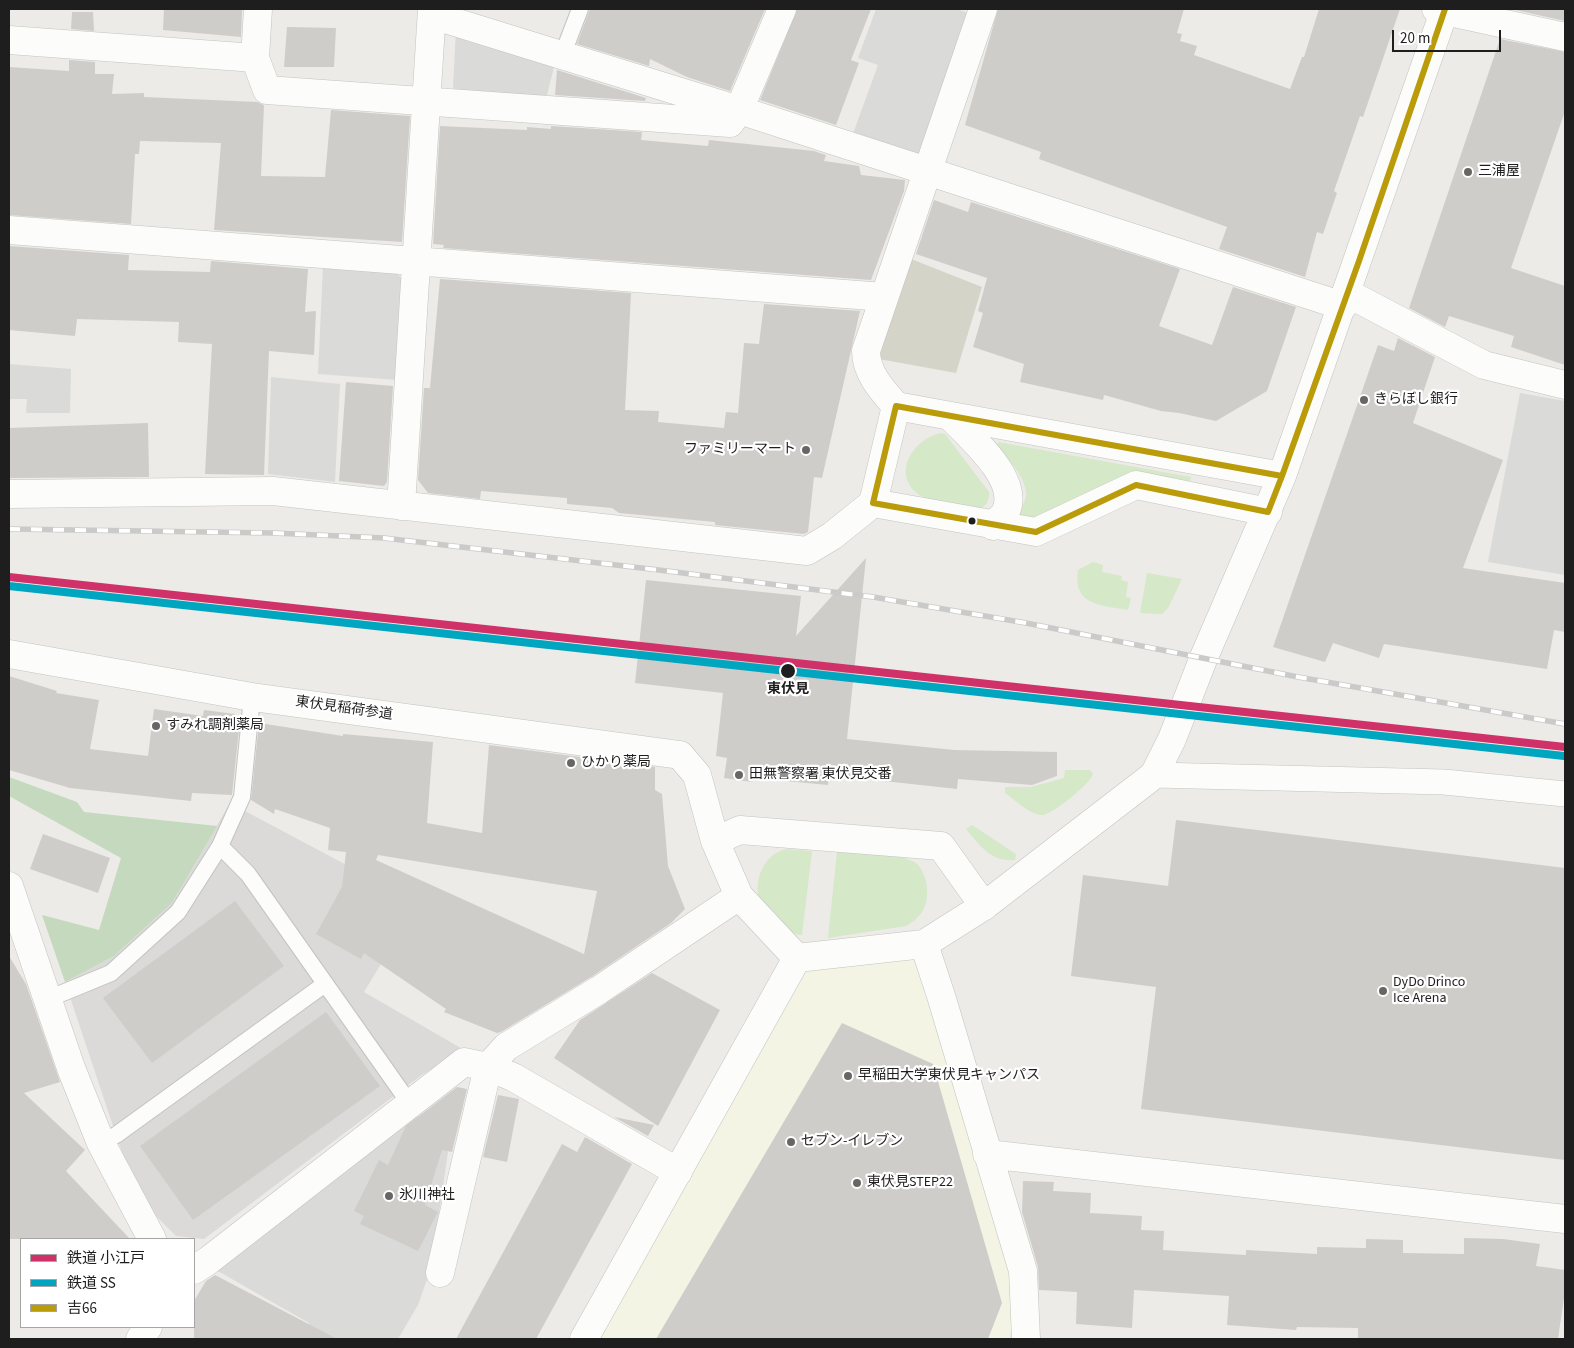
<!DOCTYPE html>
<html>
<head>
<meta charset="utf-8">
<style>
  body { margin:0 }
  #map { position:relative; width:1574px; height:1348px; overflow:hidden; background:#ecebe7; font-family:"Source Sans 3","Noto Sans JP",sans-serif }
  canvas { display:block }
  .frame { position:absolute; inset:0; border:10px solid #1e1e1e; pointer-events:none }
  .legend { position:absolute; left:20px; top:1238px; width:175px; height:90px; box-sizing:border-box; background:#fff; border:1px solid #a5a5a5; margin:0; padding:6px 9px; list-style:none; font-size:15px; color:#1e1e1e }
  .legend li { display:flex; align-items:center; gap:10px; height:25px }
  .legend b { width:25px; border:1px solid #a5a5a5 }
  .scale { position:absolute; left:1392px; top:30px; width:109px; height:22px; box-sizing:border-box; border:2px solid #1e1e1e; border-top:0; padding-left:6px; font-size:15px; line-height:18px; white-space:nowrap; color:#1e1e1e; -webkit-text-stroke:4px #fff; paint-order:stroke }
</style>
</head>
<body>
<div id="map">
<canvas width="1574" height="1348"></canvas>
<div class="frame"></div>
<ul class="legend">
<li><b style="height:6px;background:#d13169"></b>鉄道 小江戸</li>
<li><b style="height:6px;background:#00a6bf"></b>鉄道 SS</li>
<li><b style="height:6px;background:#ba9b09"></b>吉66</li>
</ul>
<div class="scale">20 m</div>
</div>
<script>
const g = document.querySelector('canvas').getContext('2d');
g.lineJoin = 'round';
function paint(path, color) { g.fillStyle = color; g.fill(path, 'evenodd'); }
function strokePath(path, color, width, dash) { g.strokeStyle = color; g.lineWidth = width; g.lineCap = dash ? 'butt' : 'round'; g.setLineDash(dash || []); g.stroke(path); }
function drawText(font, color, halo, rows, align = 'center') {
  g.font = font + ' "Source Sans 3","Noto Sans JP",sans-serif'; g.lineWidth = 4.5; g.setLineDash([]); g.textBaseline = 'middle'; g.strokeStyle = halo; g.fillStyle = color; for (const [text, x, y, turn = 0] of rows) {
    g.save(); g.translate(x, y); g.rotate((+turn || 0) * Math.PI / 180); g.textAlign = isNaN(turn) ? turn : align; if (halo) g.strokeText(text, 0, 0); g.fillText(text, 0, 0); g.restore();
  }
}
const residential = new Path2D(`
  M 230,803 L 418,903 L 364,992 L 466,1051 L 423,1074 L 204,1239 L 176,1236 L 151,1211 L 126,1163 L 116,1135 L 65,982 L 114,956 L 172,903 Z`);
const education = new Path2D(`
  M 924,944 L 1023,1271 L 1009,1339 L 584,1339 L 797,958 Z`);
const religious = new Path2D(`
  M 876,9 L 956,9 L 971,14 L 921,161 L 851,139 L 878,65 L 858,58 Z
  M 456,29 L 555,63 L 546,99 L 460,94 L 453,87 Z
  M 323,266 L 396,272 L 405,283 L 398,380 L 318,374 Z
  M 9,364 L 71,369 L 70,413 L 26,413 L 27,399 L 9,399 Z
  M 271,377 L 340,384 L 335,482 L 268,474 Z
  M 1520,393 L 1565,401 L 1565,575 L 1488,562 Z
  M 411,1109 L 448,1152 L 431,1268 L 418,1305 L 398,1339 L 302,1339 L 309,1323 L 209,1266 Z`);
const construction = new Path2D(`
  M 906,257 L 982,287 L 956,373 L 879,359 L 871,350 Z`);
const grass = new Path2D(`
  M 941,433 L 945,434 L 989,492 C 989,501 987,506 978,510 C 961,506 936,505 921,496 C 890,476 912,439 941,433 Z
  M 998,442 L 1191,477 L 1190,481 L 1132,471 L 1031,519 L 1020,517 C 1019,509 1026,503 1026,494 C 1026,477 1008,459 997,448 Z
  M 1093,562 L 1103,565 L 1102,572 L 1122,576 L 1121,580 L 1128,582 L 1126,597 L 1131,598 L 1128,610 C 1102,605 1072,606 1078,570 Z
  M 1147,573 L 1182,579 L 1168,608 L 1162,614 L 1140,613 Z
  M 1065,770 L 1090,770 L 1093,774 C 1090,784 1052,815 1042,815 C 1030,815 1014,799 1005,793 L 1005,787 L 1031,787 L 1064,778 Z
  M 972,825 L 1016,854 L 1015,860 C 991,862 980,846 966,829 Z
  M 787,849 L 812,851 L 802,935 C 769,932 747,898 763,867 C 769,857 776,851 787,849 Z
  M 837,852 C 857,854 898,852 914,862 C 923,867 928,883 927,893 C 927,909 920,918 906,926 L 828,938 Z`);
const forest = new Path2D(`
  M 9,777 L 77,802 L 84,812 L 217,826 L 172,903 L 114,956 L 65,982 L 42,915 L 99,930 L 121,858 L 9,796 Z`);
const building = new Path2D(`
  M 164,9 L 242,9 L 241,37 L 163,30 Z
  M 590,9 L 765,9 L 730,91 L 687,77 L 650,59 L 649,66 L 577,44 Z
  M 797,9 L 871,9 L 851,60 L 859,63 L 836,125 L 760,100 Z
  M 998,9 L 1184,9 L 1177,33 L 1182,34 L 1180,41 L 1197,46 L 1194,55 L 1290,89 L 1302,57 L 1304,57 L 1319,9 L 1400,9 L 1363,117 L 1360,116 L 1334,191 L 1337,193 L 1323,234 L 1317,232 L 1305,277 L 1219,249 L 1227,227 L 1039,159 L 1041,152 L 965,125 Z
  M 1511,9 L 1565,9 L 1565,21 Z
  M 72,12 L 93,12 L 94,31 L 71,29 Z
  M 287,27 L 336,28 L 334,67 L 284,67 Z
  M 1500,39 L 1565,52 L 1565,111 L 1511,268 L 1565,286 L 1565,365 L 1511,347 L 1514,336 L 1449,316 L 1445,327 L 1409,308 Z
  M 69,60 L 95,62 L 95,74 L 114,74 L 112,94 L 144,93 L 144,97 L 257,102 L 264,105 L 261,176 L 325,177 L 331,110 L 410,116 L 402,242 L 214,230 L 221,143 L 140,141 L 139,154 L 135,154 L 131,224 L 9,215 L 9,67 L 69,71 Z
  M 557,70 L 646,98 L 645,101 L 555,95 Z
  M 440,126 L 527,130 L 527,127 L 551,129 L 551,126 L 642,132 L 641,140 L 708,146 L 709,140 L 814,151 L 826,155 L 824,161 L 859,166 L 861,175 L 905,180 L 904,191 L 871,280 L 443,248 L 444,245 L 433,244 Z
  M 934,200 L 968,212 L 971,202 L 1180,269 L 1159,326 L 1212,345 L 1233,287 L 1296,307 L 1267,391 L 1216,421 L 1179,413 L 1161,411 L 1104,395 L 1103,400 L 1020,382 L 1024,364 L 973,347 L 983,313 L 978,311 L 987,278 L 916,254 Z
  M 9,246 L 129,255 L 128,270 L 210,272 L 211,261 L 308,269 L 305,312 L 316,311 L 314,355 L 269,351 L 264,475 L 205,474 L 212,344 L 178,342 L 179,322 L 77,319 L 75,336 L 9,330 Z
  M 440,279 L 631,293 L 625,410 L 659,411 L 658,422 L 724,428 L 726,412 L 738,413 L 744,343 L 759,344 L 764,304 L 860,311 L 822,478 L 814,477 L 808,532 L 804,534 L 715,525 L 715,522 L 619,513 L 612,508 L 567,504 L 567,498 L 481,491 L 480,499 L 428,493 L 418,480 L 424,388 L 430,388 Z
  M 1398,338 L 1435,357 L 1413,423 L 1503,460 L 1463,568 L 1565,583 L 1565,632 L 1554,630 L 1547,669 L 1384,644 L 1379,658 L 1333,643 L 1325,662 L 1273,647 L 1378,345 L 1394,351 Z
  M 346,382 L 393,386 L 387,482 L 384,486 L 339,481 Z
  M 148,423 L 149,477 L 9,478 L 9,428 Z
  M 866,558 L 847,739 L 954,750 L 1057,752 L 1057,776 L 1032,785 L 958,779 L 957,789 L 829,775 L 828,785 L 753,778 L 752,782 L 724,778 L 727,758 L 716,756 L 723,693 L 635,683 L 646,580 L 801,596 L 796,636 Z
  M 9,676 L 57,691 L 56,693 L 99,700 L 90,749 L 148,756 L 154,709 L 203,716 L 204,710 L 235,714 L 234,719 L 240,720 L 232,795 L 192,793 L 191,801 L 70,788 L 9,770 Z
  M 259,723 L 343,736 L 343,734 L 433,742 L 427,823 L 482,833 L 489,745 L 655,767 L 655,790 L 662,794 L 668,866 L 685,909 L 671,923 L 591,977 L 501,1032 L 497,1033 L 444,1012 L 446,1009 L 364,953 L 361,959 L 316,934 L 342,887 L 346,852 L 328,850 L 330,828 L 275,809 L 274,814 L 251,800 ZM 378,855 L 597,891 L 584,954 L 376,860 Z
  M 1176,820 L 1565,868 L 1565,1160 L 1141,1109 L 1156,987 L 1071,976 L 1083,875 L 1168,886 Z
  M 43,834 L 110,858 L 98,893 L 30,869 Z
  M 235,901 L 284,966 L 152,1063 L 103,998 Z
  M 9,956 L 26,984 L 60,1082 L 24,1093 L 85,1150 L 66,1171 L 130,1239 L 9,1239 Z
  M 652,973 L 720,1010 L 658,1126 L 554,1058 L 580,1020 Z
  M 326,1012 L 380,1086 L 193,1220 L 140,1146 Z
  M 842,1023 L 933,1064 L 1002,1303 L 988,1339 L 656,1339 Z
  M 457,1087 L 467,1089 L 452,1152 L 442,1150 L 425,1205 L 438,1212 L 418,1251 L 360,1224 L 364,1216 L 354,1211 L 379,1160 L 388,1165 L 406,1126 Z
  M 498,1095 L 519,1099 L 507,1162 L 483,1157 Z
  M 614,1117 L 654,1125 L 648,1136 Z
  M 585,1137 L 632,1164 L 536,1339 L 456,1339 L 562,1144 L 577,1152 Z
  M 1023,1181 L 1054,1182 L 1053,1191 L 1091,1193 L 1090,1213 L 1142,1216 L 1141,1230 L 1164,1231 L 1163,1250 L 1246,1255 L 1246,1250 L 1317,1254 L 1317,1247 L 1366,1248 L 1366,1239 L 1403,1240 L 1403,1253 L 1464,1254 L 1464,1238 L 1503,1239 L 1540,1244 L 1536,1266 L 1565,1270 L 1565,1291 L 1558,1339 L 1358,1339 L 1358,1328 L 1297,1327 L 1296,1330 L 1227,1325 L 1229,1296 L 1134,1290 L 1132,1328 L 1076,1324 L 1077,1292 L 1039,1290 L 1038,1267 L 1022,1212 Z
  M 215,1275 L 337,1339 L 194,1339 L 194,1301 L 206,1281 Z`);
const service = new Path2D(`
  M 562,56 L 580,9
  M 220,846 L 248,874 L 410,1104
  M 48,999 L 111,973 L 178,912 L 220,846 L 242,797 L 252,697
  M 101,1143 L 116,1135 L 325,984`);
const pedestrian = new Path2D(`
  M 1154,775 L 1444,782 L 1565,794`);
const minor = new Path2D(`
  M 1436,9 L 1565,37
  M 432,15 L 739,110 L 1343,306
  M 9,40 L 255,58 L 267,90 L 730,123 L 739,110 L 782,9
  M 255,58 L 258,9
  M 9,230 L 884,297
  M 1347,293 L 1484,365 L 1565,385
  M 896,406 C 882,390 866,373 866,351 L 983,9
  M 951,417 C 971,438 1020,479 1006,511 C 1004,516 997,521 993,526
  M 9,494 L 273,491 L 807,551 L 832,536 L 873,503
  M 401,506 L 432,9
  M 9,654 L 252,697 L 680,755 L 697,775 L 715,841 L 739,896 L 797,958
  M 715,841 L 740,830 L 941,846 L 984,906
  M 9,886 L 71,1068 L 101,1143 L 152,1239
  M 924,944 L 942,999 L 1023,1271 L 1026,1339
  M 987,1154 L 1565,1219
  M 194,1270 L 209,1260 L 464,1062 L 488,1067 L 506,1047 L 599,990 L 739,896
  M 440,1273 L 488,1067 L 513,1077 L 678,1172
  M 140,1339 L 148,1327`);
const tertiary = new Path2D(`
  M 1268,512 L 1136,485 L 1036,532 L 873,503 L 896,406 L 1282,476
  M 584,1339 L 797,958 L 924,944 L 984,906 L 1154,775 L 1172,739 L 1204,657 L 1282,476 L 1445,9`);
const rail = new Path2D(`
  M 9,529 L 273,533 L 384,538 L 659,570 L 873,597 L 1026,623 L 1298,677 L 1565,724`);
const bus1 = new Path2D(`
  M 896,406 L 1282,476 L 1268,512 L 1136,485 L 1036,532 L 873,503 Z
  M 1282,476 L 1359,261 L 1445,9`);
const rail1 = new Path2D(`
  M 9,577 L 1565,747`);
const rail2 = new Path2D(`
  M 9,586 L 1564,756`);
const markers = [
  [1468,172,5,"#666664"],
  [1364,400,5,"#666664"],
  [806,450,5,"#666664"],
  [972,521,4.5,"#1e1e1e"],
  [788,671,8,"#1e1e1e"],
  [156,726,5,"#666664"],
  [571,763,5,"#666664"],
  [739,775,5,"#666664"],
  [1383,991,5,"#666664"],
  [848,1076,5,"#666664"],
  [791,1142,5,"#666664"],
  [857,1183,5,"#666664"],
  [389,1196,5,"#666664"]
];
const poiNames = [
  ["三浦屋",1478,172],
  ["きらぼし銀行",1374,400],
  ["ファミリーマート",796,450,"right"],
  ["すみれ調剤薬局",166,726],
  ["ひかり薬局",581,763],
  ["田無警察署 東伏見交番",749,775],
  ["DyDo Drinco",1393,983],
  ["Ice Arena",1393,999],
  ["早稲田大学東伏見キャンパス",858,1076],
  ["セブン-イレブン",801,1142],
  ["東伏見STEP22",867,1183],
  ["氷川神社",399,1196]
];
const stopNames = [
  ["東伏見",788,690]
];
const streetNames = [
  ["東伏見稲荷参道",344,709,8]
];
paint(residential, '#dbdad8');
paint(education, '#f3f4e3');
paint(religious, '#dadad8');
paint(construction, '#d4d4c9');
paint(grass, '#d5e8c8');
paint(forest, '#c4d9be');
paint(building, '#cfcdca');
strokePath(service, '#c3c3c1', 18);
strokePath(pedestrian, '#c3c3c1', 26);
strokePath(minor, '#c3c3c1', 29);
strokePath(tertiary, '#c3c3c1', 29);
strokePath(service, '#fcfcfb', 16);
strokePath(pedestrian, '#fcfcfb', 25);
strokePath(minor, '#fcfcfb', 28);
strokePath(tertiary, '#fcfcfb', 28);
strokePath(rail, '#cacac9', 5.5);
strokePath(rail, '#fff', 4, [11]);
strokePath(bus1, '#ba9b09', 6);
strokePath(rail1, '#d13169', 8);
strokePath(rail2, '#00a6bf', 8);
for (const [x, y, r, color] of markers) { const dot = new Path2D(); dot.arc(x, y, r, 0, 2 * Math.PI); g.fillStyle = color; g.fill(dot); strokePath(dot, '#fff', 2); }
drawText('14px', '#1e1e1e', '#fff', poiNames, 'left');
drawText('bold 14px', '#1e1e1e', '#fff', stopNames);
drawText('14px', '#1e1e1e', '#fff', streetNames);
</script>
</body>
</html>
